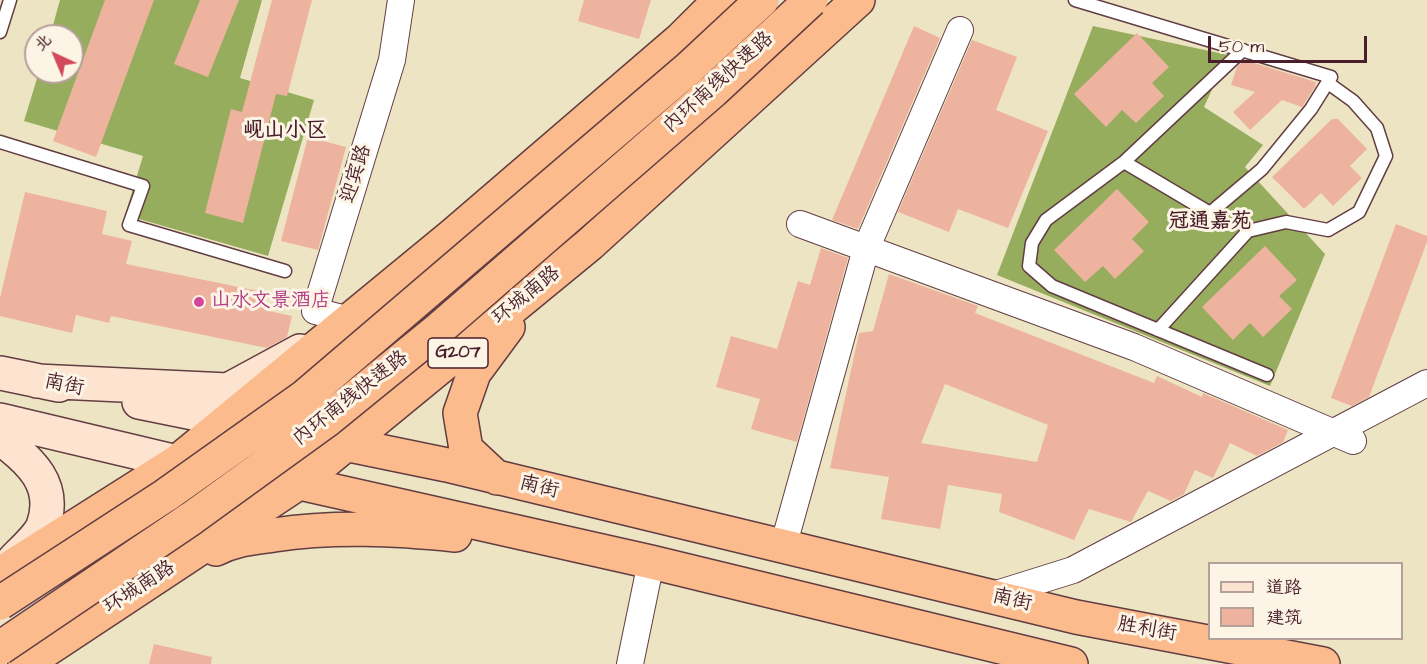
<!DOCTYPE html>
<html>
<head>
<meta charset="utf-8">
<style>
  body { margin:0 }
  #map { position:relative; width:1427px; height:664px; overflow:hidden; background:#ede4c4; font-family:"Architects Daughter","LXGW WenKai TC",sans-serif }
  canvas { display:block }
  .legend { position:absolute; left:1208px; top:562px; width:195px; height:78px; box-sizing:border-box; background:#fcf5e5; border:2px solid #b59f9b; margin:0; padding:8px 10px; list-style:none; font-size:18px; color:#4a1f2b }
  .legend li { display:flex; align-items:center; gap:12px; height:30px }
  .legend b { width:30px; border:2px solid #b59f9b }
  .north { position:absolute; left:24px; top:24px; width:60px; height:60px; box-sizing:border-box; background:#fcf5e5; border:2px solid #b59f9b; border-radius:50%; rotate:316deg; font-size:16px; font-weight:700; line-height:24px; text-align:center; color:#4a1f2b }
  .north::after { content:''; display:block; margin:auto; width:21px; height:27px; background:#d1495b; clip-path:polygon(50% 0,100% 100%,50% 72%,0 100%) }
  .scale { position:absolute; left:1208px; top:36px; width:159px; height:27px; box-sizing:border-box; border:3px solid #4a1f2b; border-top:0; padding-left:8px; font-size:18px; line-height:21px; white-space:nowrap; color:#4a1f2b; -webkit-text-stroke:4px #fcf5e5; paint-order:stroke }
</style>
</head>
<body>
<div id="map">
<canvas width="1427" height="664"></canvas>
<ul class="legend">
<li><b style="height:8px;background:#fde4d1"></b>道路</li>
<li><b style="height:16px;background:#edb39f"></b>建筑</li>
</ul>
<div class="north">北</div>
<div class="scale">50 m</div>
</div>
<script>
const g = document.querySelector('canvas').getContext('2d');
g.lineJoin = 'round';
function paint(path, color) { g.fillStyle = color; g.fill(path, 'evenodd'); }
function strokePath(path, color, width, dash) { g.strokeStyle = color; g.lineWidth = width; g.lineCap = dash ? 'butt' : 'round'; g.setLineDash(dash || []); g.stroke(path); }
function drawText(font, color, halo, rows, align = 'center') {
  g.font = font + ' "Architects Daughter","LXGW WenKai TC",sans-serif'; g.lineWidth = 6; g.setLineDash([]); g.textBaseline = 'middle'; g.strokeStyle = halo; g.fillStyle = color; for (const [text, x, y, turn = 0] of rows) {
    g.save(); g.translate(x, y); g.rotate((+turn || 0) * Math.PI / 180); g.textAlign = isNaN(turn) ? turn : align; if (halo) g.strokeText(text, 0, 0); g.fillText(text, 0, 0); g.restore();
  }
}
const forest = new Path2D(`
  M 60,0 L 262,0 L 240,78 L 314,100 L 268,256 L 125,215 L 143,156 L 24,121 L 39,72 L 72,72 L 72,36 L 50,36 Z
  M 1093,26 L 1228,55 L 1204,107 L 1263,145 L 1245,167 L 1325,254 L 1270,386 L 997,275 Z`);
const building = new Path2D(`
  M 105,0 L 154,0 L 96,157 L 53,141 Z
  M 200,0 L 239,0 L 208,77 L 174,64 Z
  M 272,0 L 312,0 L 287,96 L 276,94 L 243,223 L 205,213 L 231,109 L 242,112 Z
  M 584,0 L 651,0 L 639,39 L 578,21 Z
  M 914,26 L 940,38 L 858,229 L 832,220 Z
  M 1137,33 L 1169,67 L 1152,83 L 1164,96 L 1136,123 L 1122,110 L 1106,127 L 1074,94 Z
  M 972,40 L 1017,57 L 996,110 L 1048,131 L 1008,228 L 958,209 L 949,232 L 898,212 Z
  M 1244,60 L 1316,82 L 1315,87 L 1302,107 L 1282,100 L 1250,130 L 1233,112 L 1255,92 L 1231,85 L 1237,67 Z
  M 1332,119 L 1338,119 L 1367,149 L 1350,166 L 1362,178 L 1333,206 L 1321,193 L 1304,209 L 1272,177 Z
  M 308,137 L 346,147 L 318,250 L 281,241 Z
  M 1117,189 L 1149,222 L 1132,239 L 1144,251 L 1115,279 L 1103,266 L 1085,282 L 1054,250 Z
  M 25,192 L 107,211 L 102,234 L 132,241 L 126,264 L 268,293 L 264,310 L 292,316 L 287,337 L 267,348 L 111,316 L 109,323 L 76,315 L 72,333 L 0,316 L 0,298 Z
  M 1396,224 L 1427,236 L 1427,242 L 1369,397 L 1352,406 L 1331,398 Z
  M 1265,246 L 1297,280 L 1279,296 L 1292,309 L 1263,337 L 1250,323 L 1233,340 L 1202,307 Z
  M 821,248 L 848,258 L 797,442 L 751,429 L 760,399 L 716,387 L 731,336 L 777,349 L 798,281 L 810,285 Z
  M 889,274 L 978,306 L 975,313 L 1154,383 L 1157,376 L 1202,397 L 1203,393 L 1288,430 L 1283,442 L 1257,456 L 1230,443 L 1213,478 L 1195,470 L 1184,494 L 1171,501 L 1148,491 L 1131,522 L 1089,509 L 1074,540 L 999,512 L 1002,494 L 948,485 L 940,529 L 881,519 L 889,477 L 830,468 L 859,333 L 873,331 ZM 945,384 L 1048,425 L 1037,462 L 921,443 Z
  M 154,644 L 212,657 L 211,664 L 149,664 Z`);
const service = new Path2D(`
  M 1075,0 L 1331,77 L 1311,109 L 1262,169 L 1210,213 L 1124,162
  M 0,32 L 10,0
  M 1243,50 L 1124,162 L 1046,220 L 1032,243 L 1029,266 L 1052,286 L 1267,375
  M 0,142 L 143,186 L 129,225 L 285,271
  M 1158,330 L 1248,231 L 1286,222 L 1328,230 L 1359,212 L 1386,156 L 1377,128 L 1353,101 L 1328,83`);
const minor = new Path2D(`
  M 800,224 L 1134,347 L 1353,441
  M 350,320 L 315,311 L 392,60 L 401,0
  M 783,547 L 866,249 L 960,30
  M 990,596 L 1073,570 L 1427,383
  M 630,664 L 651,562`);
const secondary = new Path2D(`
  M 0,373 L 59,385
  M 37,381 L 228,390 L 300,351
  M 139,402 L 228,420
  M 0,420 L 177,462
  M 0,438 C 30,460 58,485 43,526 C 38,538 22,551 13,561`);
const trunk = new Path2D(`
  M 228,420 L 447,465 L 1076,617 L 1323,664
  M 497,478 L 466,449 L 460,413 L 474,373 L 508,327
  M 286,480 L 651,562 L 1071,664
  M 216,549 C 235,539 254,538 274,535 C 335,526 394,529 455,535
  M 0,574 L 177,462 L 453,235 L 681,39 L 720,0
  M 25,664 L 300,482 L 590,244 L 858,0`);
const trunkBridge = new Path2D(`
  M 0,603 L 166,495 L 304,397 L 689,68 L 762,0
  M 0,648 L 192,518 L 326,421 L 439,329 L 713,91 L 811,0`);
const markers = [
  [199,302,6,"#d1479c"]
];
const shields = [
  [458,353,60]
];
const shieldNames = [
  ["G207",458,353]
];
const streetNames = [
  ["内环南线快速路",719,83,-42],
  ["迎宾路",357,174,-73],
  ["环城南路",527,296,-39],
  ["南街",64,386,12],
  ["内环南线快速路",351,399,-38],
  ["南街",539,488,14],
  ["环城南路",140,588,-33],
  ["南街",1012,601,13],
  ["胜利街",1147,630,10]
];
const hotelNames = [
  ["山水文景酒店",211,302]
];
const neighbourhoodNames = [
  ["岘山小区",285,132],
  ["冠通嘉苑",1210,223]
];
paint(forest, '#96ad5e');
paint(building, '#edb39f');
strokePath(service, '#623d42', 15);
strokePath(minor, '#623d42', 28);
strokePath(secondary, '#623d42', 36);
strokePath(trunk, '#623d42', 36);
strokePath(service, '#fff', 12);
strokePath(minor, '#fff', 26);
strokePath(secondary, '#fde4d1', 33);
strokePath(trunk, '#fbbb8c', 33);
strokePath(trunkBridge, '#623d42', 36, []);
strokePath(trunkBridge, '#fbbb8c', 33);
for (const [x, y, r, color] of markers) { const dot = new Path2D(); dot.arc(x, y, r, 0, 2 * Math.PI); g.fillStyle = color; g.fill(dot); strokePath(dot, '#fcf5e5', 2); }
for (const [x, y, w] of shields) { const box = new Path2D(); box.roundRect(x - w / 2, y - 15, w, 30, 4.5); g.fillStyle = '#fcf5e5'; g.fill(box); strokePath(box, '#4a1f2b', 1.5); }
drawText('bold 18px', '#4a1f2b', null, shieldNames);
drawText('20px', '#4a1f2b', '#fcf5e5', streetNames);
drawText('20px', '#b23c85', '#fcf5e5', hotelNames, 'left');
drawText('bold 21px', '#4a1f2b', '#fcf5e5', neighbourhoodNames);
</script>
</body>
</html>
